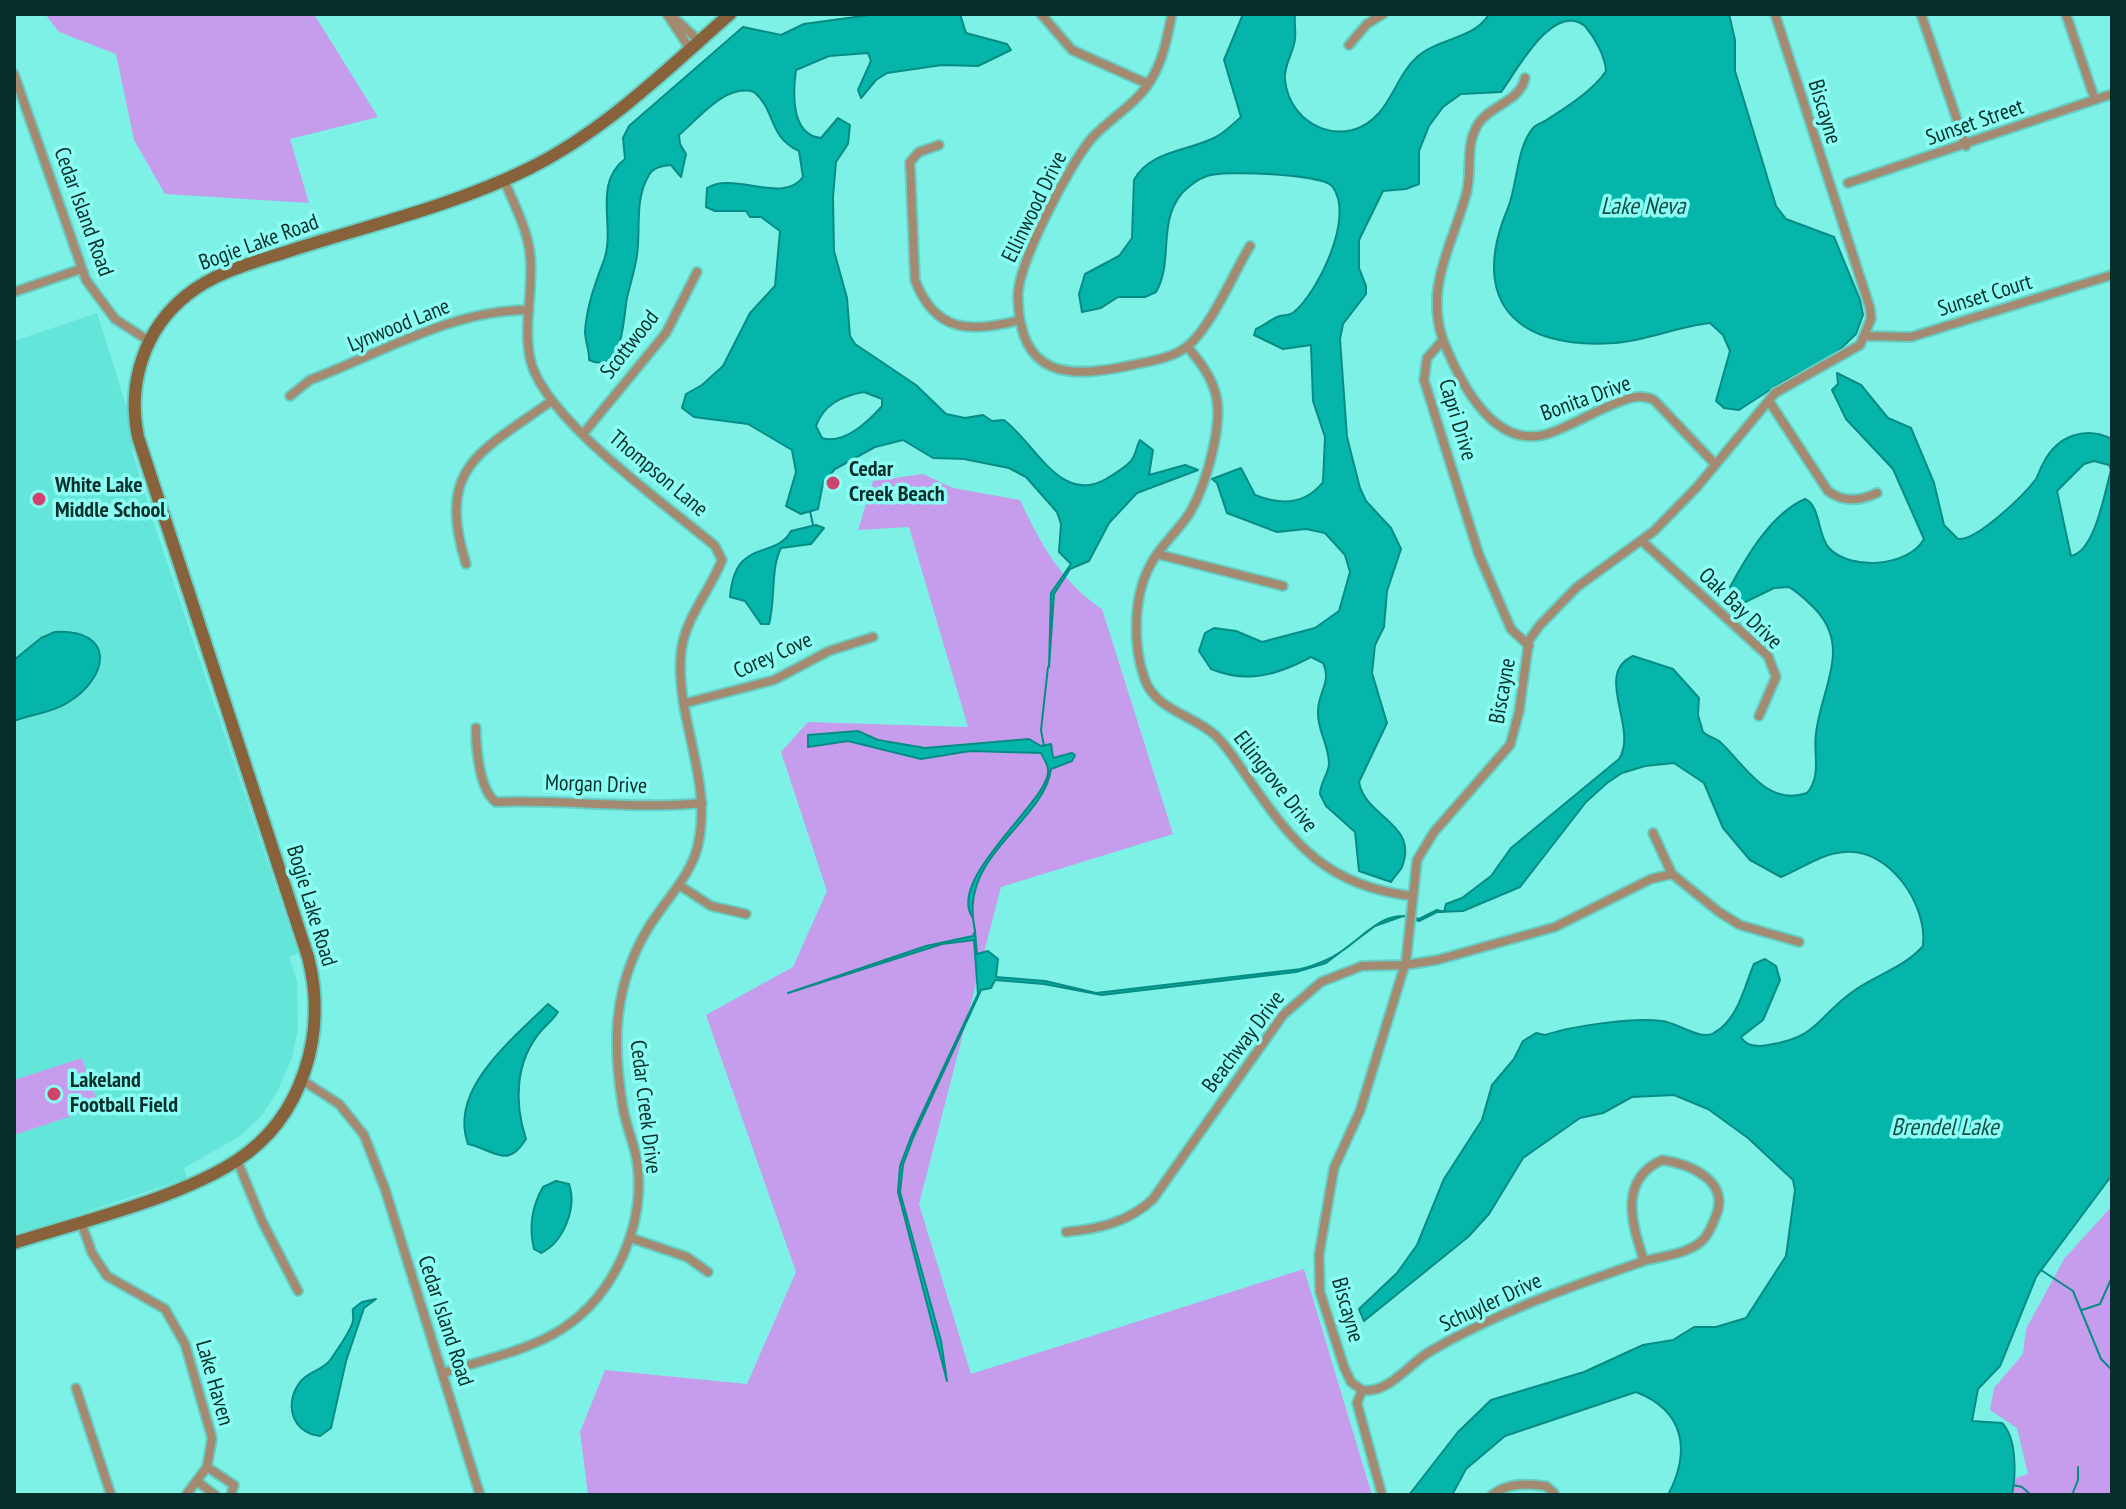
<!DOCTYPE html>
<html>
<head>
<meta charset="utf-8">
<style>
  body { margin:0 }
  #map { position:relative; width:2126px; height:1509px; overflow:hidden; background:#7df1e6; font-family:"PT Sans Narrow",sans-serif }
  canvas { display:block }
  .frame { position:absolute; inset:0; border:16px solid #062e2a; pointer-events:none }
</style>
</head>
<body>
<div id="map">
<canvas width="2126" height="1509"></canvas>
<div class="frame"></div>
</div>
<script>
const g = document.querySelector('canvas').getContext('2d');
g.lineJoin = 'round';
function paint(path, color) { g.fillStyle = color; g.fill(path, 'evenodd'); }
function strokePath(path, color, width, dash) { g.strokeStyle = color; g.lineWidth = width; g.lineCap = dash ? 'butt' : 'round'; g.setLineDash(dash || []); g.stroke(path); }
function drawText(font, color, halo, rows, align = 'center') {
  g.font = font + ' "PT Sans Narrow",sans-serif'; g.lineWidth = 7; g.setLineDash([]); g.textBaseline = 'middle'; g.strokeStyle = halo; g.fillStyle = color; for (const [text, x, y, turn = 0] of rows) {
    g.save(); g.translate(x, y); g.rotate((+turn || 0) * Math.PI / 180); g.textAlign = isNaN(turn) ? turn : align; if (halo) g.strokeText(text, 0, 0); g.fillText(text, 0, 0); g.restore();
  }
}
const built = new Path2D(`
  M 97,313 L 128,411 L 133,454 L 153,520 L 298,953 L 289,957 L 297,981 L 298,1030 L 292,1058 L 278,1090 L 262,1115 L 240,1136 L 184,1168 L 187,1178 L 14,1236 L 14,341 Z`);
const green = new Path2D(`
  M 45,14 L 314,14 L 378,117 L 290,139 L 309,203 L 165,194 L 134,140 L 116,54 L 59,32 Z
  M 923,474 L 953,488 L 1020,500 C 1040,543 1062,583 1102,609 L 1173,834 L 1001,887 L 919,1204 L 971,1374 L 1304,1269 L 1372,1495 L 588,1495 L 580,1432 L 605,1370 L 747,1384 L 796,1272 L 706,1015 L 793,967 L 827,891 L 781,752 L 808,722 L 968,727 L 909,527 L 858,530 L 873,481 Z
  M 82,1058 L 99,1107 L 14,1135 L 14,1080 Z
  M 2112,1206 L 2112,1495 L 1967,1495 L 2028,1474 L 2017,1428 L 1990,1410 L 1994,1388 L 2023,1354 L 2026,1329 L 2064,1259 Z`);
const water = new Path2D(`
  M 877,14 L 960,14 L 966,33 L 1007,44 L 1011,50 L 978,66 L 942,65 L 887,73 L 876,80 L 861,98 L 858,90 L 871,61 L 868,53 L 829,56 L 796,70 C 793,91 790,135 821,138 L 838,118 L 850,125 L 848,144 L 836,162 L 833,197 L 834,251 L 847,298 L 850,336 L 855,344 L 916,385 L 946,414 L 965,418 L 983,415 L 992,421 L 1004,420 C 1035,443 1060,505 1106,479 C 1114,474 1125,468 1131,461 C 1137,453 1136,446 1140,440 L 1153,450 L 1149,475 L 1185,465 L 1198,470 L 1137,493 L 1109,523 L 1089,561 L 1070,569 L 1054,594 L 1049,667 L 1051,593 L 1071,564 L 1059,552 L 1061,524 L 1057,512 L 1026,477 L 1009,468 L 964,459 L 933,458 L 903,440 L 875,447 L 835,469 L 823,483 L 818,509 L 801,514 L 786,506 L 796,472 L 792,450 L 748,424 L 694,417 L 682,408 L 686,394 L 702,385 L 723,366 L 750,313 L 775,286 L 780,231 L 761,217 L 750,217 L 746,211 L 715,211 L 706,207 L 707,188 C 734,171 783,205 803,177 L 799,151 C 768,137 776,110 754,92 C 726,83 699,118 679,135 L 680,144 L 686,154 L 681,177 L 671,165 C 662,166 654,167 649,175 C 634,200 641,228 637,255 C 635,270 630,284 627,298 C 623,318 624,376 589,360 C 590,353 585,341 585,331 C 587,305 595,284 604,260 C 616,227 592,184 625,159 L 623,138 L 629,126 L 743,27 L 781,35 L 804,24 ZM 864,392 L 882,399 L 882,406 C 869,421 844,445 822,438 L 816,426 C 824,404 842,396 864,392 Z
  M 1243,14 L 1295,14 C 1294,22 1296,31 1295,39 C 1294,52 1283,66 1285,80 C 1290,128 1347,150 1379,113 C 1394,96 1400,72 1417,57 C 1438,38 1475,39 1489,14 L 1729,14 L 1735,40 L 1735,71 L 1776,206 L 1786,219 L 1834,237 L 1860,300 L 1863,315 L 1856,334 L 1833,356 L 1782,382 L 1739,410 L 1724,408 L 1716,401 L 1730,351 L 1723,335 L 1710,323 C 1678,326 1647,341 1614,343 C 1517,350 1468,302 1508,208 C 1518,183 1516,147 1534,127 C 1537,124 1541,123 1545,121 C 1565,108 1593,91 1606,71 C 1605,56 1595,38 1585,26 C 1552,0 1514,76 1501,92 L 1461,94 L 1443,107 L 1429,126 L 1419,151 L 1419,184 L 1406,189 L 1383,191 L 1359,240 L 1359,268 L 1366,286 L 1366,294 L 1343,324 L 1340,339 L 1347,437 L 1360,488 L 1366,501 L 1391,528 L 1401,549 L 1387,591 L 1384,627 L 1375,645 L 1372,673 L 1387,723 L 1359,782 C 1365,818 1419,823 1402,867 C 1399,873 1394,876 1391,882 L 1359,871 L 1355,832 L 1326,806 L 1320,794 C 1320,783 1328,775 1329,764 C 1329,744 1317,731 1318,711 C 1318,692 1332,682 1323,663 L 1311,657 C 1277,675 1248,684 1211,669 L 1199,651 L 1205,633 L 1214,628 L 1236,631 L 1262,642 L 1315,628 L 1339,611 L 1350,572 L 1345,555 L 1325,533 L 1306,529 L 1277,532 L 1227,513 L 1217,483 L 1212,479 L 1241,468 L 1255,495 C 1280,505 1305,505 1323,482 L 1325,437 L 1313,401 L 1311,345 L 1283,349 L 1254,335 L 1256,329 C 1263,326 1269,321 1277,317 C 1283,314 1288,317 1294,312 C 1318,292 1356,215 1332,186 C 1322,174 1223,170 1207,176 C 1198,179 1188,187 1182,193 C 1157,223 1174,261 1156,292 L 1145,297 L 1118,297 L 1101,308 L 1082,312 L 1079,294 L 1085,274 L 1119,256 L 1132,238 L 1134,180 C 1150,150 1190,151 1216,137 C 1225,132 1233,124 1241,117 L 1224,60 Z
  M 1837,373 L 1861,385 L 1888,418 L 1911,428 L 1934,483 L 1944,525 L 1958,539 C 1977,541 2024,495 2036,479 C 2039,474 2040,468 2044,462 C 2058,435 2086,426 2112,439 L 2112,1175 L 2036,1277 L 2000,1366 L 1978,1389 L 1972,1421 L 2002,1423 C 2017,1438 2016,1475 2012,1495 L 1668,1495 C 1691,1451 1685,1411 1636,1392 L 1505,1436 L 1466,1469 L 1452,1495 L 1409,1495 L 1458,1432 L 1491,1400 L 1584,1372 L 1643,1345 L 1673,1340 L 1694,1327 L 1716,1327 L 1746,1318 L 1786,1256 L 1795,1190 L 1793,1180 L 1748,1138 L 1708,1109 L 1674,1095 L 1632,1097 L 1603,1113 L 1580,1118 L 1523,1158 L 1489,1214 L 1468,1237 L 1364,1321 L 1359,1309 L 1397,1273 L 1417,1245 L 1444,1179 L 1482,1120 L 1492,1085 L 1514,1059 L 1523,1041 L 1536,1033 L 1545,1035 C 1572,1026 1634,1017 1662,1021 C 1679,1023 1700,1041 1714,1033 C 1738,1020 1744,987 1754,964 L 1765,959 L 1776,966 L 1780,980 L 1763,1020 L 1741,1037 C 1746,1047 1757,1047 1768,1045 C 1820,1037 1817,1016 1855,990 C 1877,975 1906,966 1923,946 C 1928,905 1889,847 1844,852 C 1820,854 1803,868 1781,877 L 1750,860 L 1723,828 L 1704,783 L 1674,763 L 1645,766 L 1622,773 L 1607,783 L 1586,802 L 1520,887 L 1463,911 L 1437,912 L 1419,921 L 1403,916 L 1375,926 L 1326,963 L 1296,972 L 1102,995 L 1044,984 L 995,980 L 991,988 L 981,990 L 913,1138 L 903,1165 L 900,1192 L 941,1341 L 947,1381 L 898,1192 L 900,1166 L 911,1137 L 978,994 L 974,940 L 942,944 L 788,993 L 926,946 L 973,936 L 975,931 L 977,954 L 988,951 L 998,959 L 996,977 L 1045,981 L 1096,993 L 1301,969 C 1316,965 1329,960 1342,951 C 1368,933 1386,907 1419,919 L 1437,910 L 1444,912 L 1446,904 L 1462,898 L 1491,876 L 1511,848 L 1619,759 C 1639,728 1593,674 1633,656 L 1673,669 L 1699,698 L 1698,715 L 1703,732 C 1708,737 1713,737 1719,741 C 1744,763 1765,807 1807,793 C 1822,776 1813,753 1816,733 C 1821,689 1851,649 1817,611 C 1808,602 1800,593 1789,587 L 1774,588 L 1735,607 L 1728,598 L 1729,589 C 1746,557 1771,514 1805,499 C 1821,506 1817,535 1829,548 C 1850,571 1909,567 1924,539 L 1893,469 L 1846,419 L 1832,390 L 1838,384 ZM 2094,461 L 2109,465 L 2111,470 C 2105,491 2095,552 2071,556 L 2057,491 L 2084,464 Z
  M 816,525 L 824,528 L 811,544 L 781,548 C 770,570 776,598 769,624 L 761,624 L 745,601 L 730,597 C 735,536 775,561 791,531 Z
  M 55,632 C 117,629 109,678 67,703 C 52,713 31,714 14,721 L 14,660 L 41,638 Z
  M 858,731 L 878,740 L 925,748 L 1029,739 L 1041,746 L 1051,744 L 1053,758 L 1072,753 L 1075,755 L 1072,761 L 1051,769 C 1044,820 966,852 973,918 C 944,879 1054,797 1048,769 C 1048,765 1043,757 1041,753 L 970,751 L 921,759 L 848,741 L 808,747 L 808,735 Z
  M 548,1004 L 558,1012 C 553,1020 547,1024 541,1031 C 515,1061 514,1103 526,1139 C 507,1170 495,1150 468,1144 C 448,1089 513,1039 548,1004 Z
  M 556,1181 L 569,1184 C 577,1207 564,1242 541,1253 L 534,1249 C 529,1228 532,1206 543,1187 Z
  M 376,1299 L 364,1308 L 346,1361 L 331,1428 L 320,1436 C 292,1433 283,1403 301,1381 C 309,1371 324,1370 331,1359 C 337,1350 351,1331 353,1321 C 354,1317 352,1313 353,1309 L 362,1302 Z`);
const stream = new Path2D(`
  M 810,511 L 813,525
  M 1044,746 L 1041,730 L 1048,667
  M 973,919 L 975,931
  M 2041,1270 L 2073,1291 L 2101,1359 L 2112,1370
  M 2082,1310 L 2100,1304 L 2112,1277
  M 2013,1485 L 2022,1487 L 2031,1495
  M 2072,1495 L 2078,1480 L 2078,1467`);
const street = new Path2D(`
  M 667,14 L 690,49
  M 670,14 L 699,41
  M 1041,14 L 1072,50 L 1148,84
  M 1172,14 C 1167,38 1163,62 1149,83 C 1135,105 1109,119 1092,138 C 1070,163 1017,265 1018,297 C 1019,378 1069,379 1132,365 C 1151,361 1174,358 1189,345 C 1213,323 1233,274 1250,246
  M 1921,14 L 1966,146
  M 2066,14 L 2095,100
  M 1349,45 L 1367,24 L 1383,14
  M 14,74 L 86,280 L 115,319 L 149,341
  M 1525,78 C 1520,102 1490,105 1478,124 C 1465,146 1472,167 1467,191 C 1454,242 1424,286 1443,340 L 1427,358 L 1424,380 L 1479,555 L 1511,629 L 1529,646
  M 939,145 L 919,152 L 910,162 L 915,280 C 935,333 971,333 1020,320
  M 1848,183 L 2112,94
  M 14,292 L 81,269
  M 1866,336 L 1911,337 L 2112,275
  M 1443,340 C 1459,380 1493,450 1547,434 C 1572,426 1594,411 1619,402 C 1632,397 1642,394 1654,400 L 1715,464
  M 1187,346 C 1199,361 1210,374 1215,392 C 1225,422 1205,488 1189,514 C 1178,531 1162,544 1152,562 C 1133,594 1132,645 1145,680 C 1156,710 1193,715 1215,735 C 1227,746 1238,764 1248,778 C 1294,845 1327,886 1412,896
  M 290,396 L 310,380 C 379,354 454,309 529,310
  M 1769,401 L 1828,491 C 1844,503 1860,501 1877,493
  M 583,434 L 666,333 L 697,272
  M 1642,541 L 1768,656 L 1776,677 L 1759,716
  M 1157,554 L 1283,586
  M 466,564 C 436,467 479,453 550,402
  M 686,703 L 774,680 L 829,651 L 873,637
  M 476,728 C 476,747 479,790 496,802 C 565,799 634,810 702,803
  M 1653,833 L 1672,874 L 1719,912 L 1740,925 L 1799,942
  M 679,885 L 711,906 L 746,914
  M 302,1080 L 339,1104 L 364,1135 L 385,1189 L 480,1495
  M 237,1160 L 262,1221 L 298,1291
  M 1662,1160 C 1691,1164 1732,1182 1715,1218 C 1711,1228 1707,1238 1698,1244 C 1682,1255 1662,1256 1644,1261 C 1632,1224 1618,1180 1662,1160 Z
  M 81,1222 L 92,1253 L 107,1276 L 165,1309 L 185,1344 L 212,1438 L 207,1467 L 186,1495
  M 1066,1232 C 1099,1229 1129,1222 1153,1199 L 1283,1015 L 1321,982 L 1362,966 L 1405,965 L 1437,960 L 1555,927 L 1651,879 L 1672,874
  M 631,1238 L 687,1257 L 708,1272
  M 443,1373 C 481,1360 528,1351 562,1329 C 616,1294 646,1223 637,1161 C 634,1143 626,1126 623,1108 C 618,1078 615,1048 618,1018 C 622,980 636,943 659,912 C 674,891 692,871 698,845 C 713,779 675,718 681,653 C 685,617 709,593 722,560 L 715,546 C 667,505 541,417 530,358 C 523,324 534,289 530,254 C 527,228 514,204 504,180
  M 76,1388 L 111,1495
  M 1362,1390 L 1351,1382 L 1344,1367 L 1320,1292 L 1319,1255 L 1334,1168 L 1360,1111 L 1406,961 L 1417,860 L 1434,832 L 1510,745 L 1519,712 L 1529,640 L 1540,625 L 1577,587 L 1654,531 L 1697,487 L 1775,393 L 1860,345 L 1871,319 L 1870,308 L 1775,14
  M 1362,1390 C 1387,1395 1409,1364 1429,1352 C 1497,1312 1570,1287 1644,1261
  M 1362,1390 L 1357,1403 L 1382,1495
  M 207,1467 L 234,1485 L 231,1495
  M 198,1482 L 215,1495
  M 1492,1495 C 1509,1482 1526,1484 1546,1486 L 1554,1493`);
const secondary = new Path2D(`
  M 14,1243 C 82,1221 177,1199 236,1161 C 303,1118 328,1032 308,957 L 138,437 C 127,384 144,329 187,295 C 217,271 256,262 292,250 C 370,225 455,205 528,169 C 605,131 666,70 730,14`);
const markers = [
  [833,483,8,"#d1436c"],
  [39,499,8,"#d1436c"],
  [54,1094,8,"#d1436c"]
];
const streetNames = [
  ["Biscayne",1824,112,73],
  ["Sunset Street",1975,123,-19],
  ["Ellinwood Drive",1035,207,-64],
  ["Cedar Island Road",83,212,70],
  ["Bogie Lake Road",259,243,-20],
  ["Sunset Court",1985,296,-17],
  ["Lynwood Lane",399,326,-22],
  ["Scottwood",630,345,-52],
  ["Bonita Drive",1586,399,-20],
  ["Capri Drive",1457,420,73],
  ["Thompson Lane",658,474,40],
  ["Oak Bay Drive",1740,609,44],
  ["Corey Cove",773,656,-24],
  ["Biscayne",1503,691,-80],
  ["Ellingrove Drive",1275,782,52],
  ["Morgan Drive",596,785,2],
  ["Bogie Lake Road",311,906,73],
  ["Beachway Drive",1244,1042,-53],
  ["Cedar Creek Drive",645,1107,83],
  ["Schuyler Drive",1491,1303,-25],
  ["Biscayne",1347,1310,74],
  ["Cedar Island Road",445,1321,72],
  ["Lake Haven",214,1383,74]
];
const poiNames = [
  ["Cedar",849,470],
  ["Creek Beach",849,495],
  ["White Lake",55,486],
  ["Middle School",55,511],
  ["Lakeland",70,1081],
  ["Football Field",70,1106]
];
const waterNames = [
  ["Lake Neva",1643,207],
  ["Brendel Lake",1945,1128]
];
paint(built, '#63e5d9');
paint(green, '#c69ded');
paint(water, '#05b5aa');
strokePath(water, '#058c84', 2);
strokePath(stream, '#058c84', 2);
strokePath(street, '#68cec4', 12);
strokePath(secondary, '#68cec4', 16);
strokePath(street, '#a38a70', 8);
strokePath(secondary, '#87623b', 12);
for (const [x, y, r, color] of markers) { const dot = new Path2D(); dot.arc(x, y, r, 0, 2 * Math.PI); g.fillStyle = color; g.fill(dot); strokePath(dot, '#8bfff3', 3); }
drawText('22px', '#062e2a', '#8bfff3', streetNames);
drawText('bold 22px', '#062e2a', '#8bfff3', poiNames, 'left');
drawText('italic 24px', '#13504b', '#8bfff3', waterNames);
</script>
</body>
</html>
